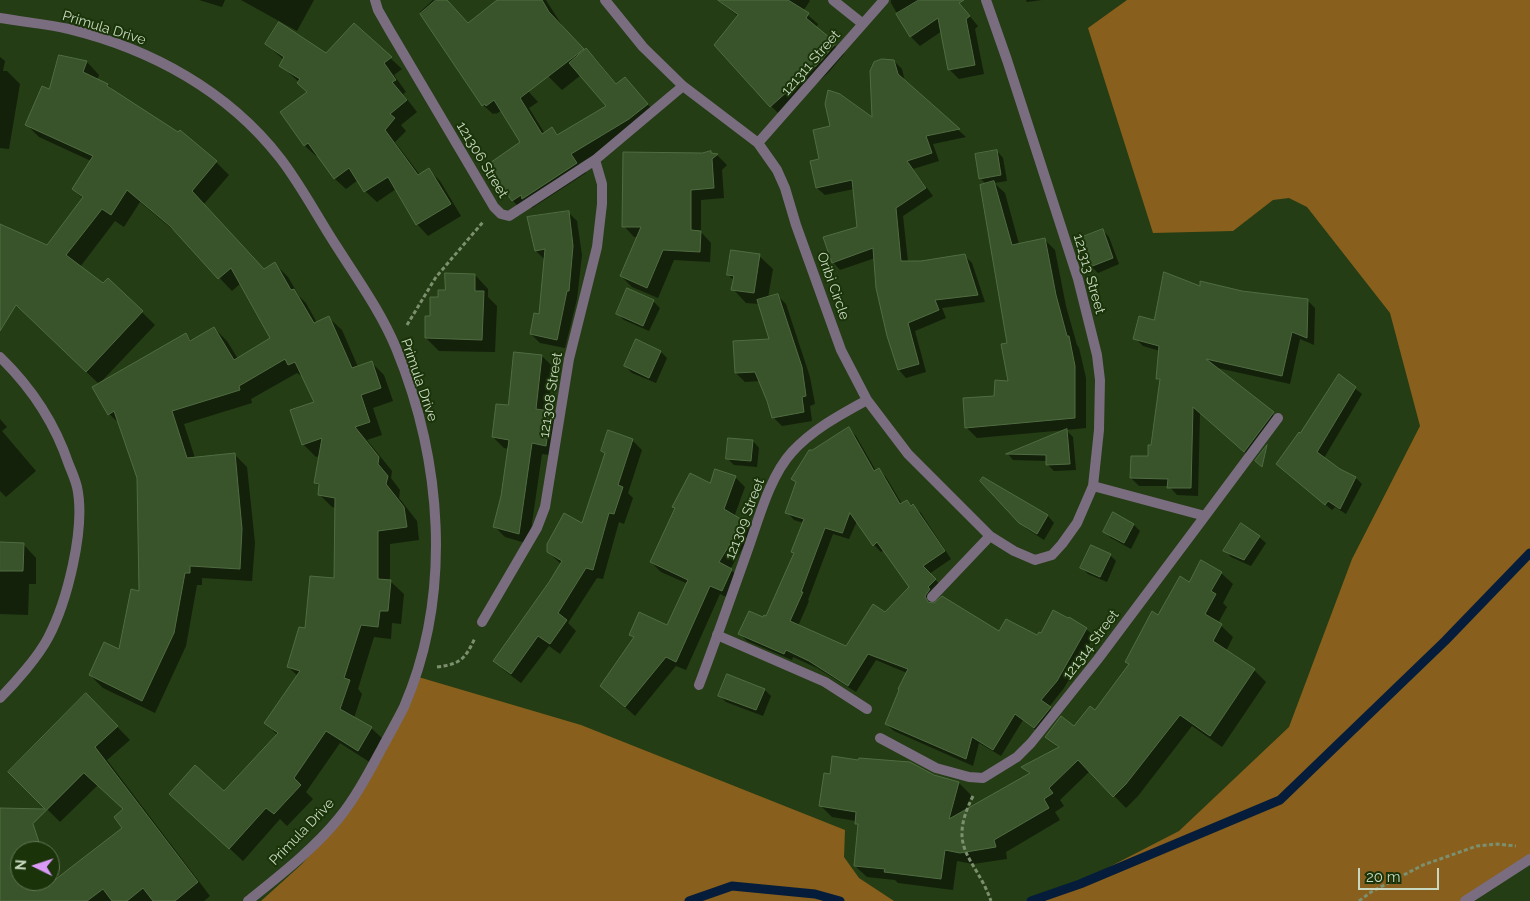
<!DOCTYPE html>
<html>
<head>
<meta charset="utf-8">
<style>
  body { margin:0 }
  #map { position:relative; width:1530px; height:901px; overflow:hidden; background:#243d14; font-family:Raleway,sans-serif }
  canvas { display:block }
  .north { position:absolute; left:10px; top:841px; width:50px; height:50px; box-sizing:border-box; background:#1a3309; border:1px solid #607553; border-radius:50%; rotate:274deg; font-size:14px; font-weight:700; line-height:20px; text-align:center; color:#c9d9c1 }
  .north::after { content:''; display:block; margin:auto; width:18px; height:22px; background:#da9af6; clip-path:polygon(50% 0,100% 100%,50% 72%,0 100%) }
  .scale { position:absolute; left:1358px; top:868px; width:81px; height:22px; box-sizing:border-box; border:2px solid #c9d9c1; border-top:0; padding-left:6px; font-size:15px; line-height:18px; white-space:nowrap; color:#c9d9c1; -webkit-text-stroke:4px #1a3309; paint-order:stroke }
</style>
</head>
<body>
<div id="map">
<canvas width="1530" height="901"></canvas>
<div class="north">N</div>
<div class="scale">20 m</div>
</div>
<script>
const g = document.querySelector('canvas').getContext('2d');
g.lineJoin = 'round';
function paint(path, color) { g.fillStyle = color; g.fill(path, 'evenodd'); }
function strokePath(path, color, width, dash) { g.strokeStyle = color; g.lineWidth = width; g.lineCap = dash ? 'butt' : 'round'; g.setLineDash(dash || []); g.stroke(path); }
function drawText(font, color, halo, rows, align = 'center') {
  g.font = font + ' Raleway,sans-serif'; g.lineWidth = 4; g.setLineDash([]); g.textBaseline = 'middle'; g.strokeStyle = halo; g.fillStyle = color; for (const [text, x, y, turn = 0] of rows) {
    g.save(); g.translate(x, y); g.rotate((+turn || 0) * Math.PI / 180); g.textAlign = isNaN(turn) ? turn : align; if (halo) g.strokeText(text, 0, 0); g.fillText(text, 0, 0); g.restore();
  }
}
const forest = new Path2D(`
  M 1127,0 L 1530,0 L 1530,858 L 1465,901 L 1026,901 L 1080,882 L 1179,831 L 1289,727 L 1352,559 L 1420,426 L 1390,313 L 1307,207 L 1289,198 L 1273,200 L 1233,231 L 1153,233 L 1088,28 Z
  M 415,676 L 581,725 L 845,830 L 844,857 L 859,878 L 894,901 L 261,901 L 302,864 L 340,820 Z`);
const shadow = new Path2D(`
  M 199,0 L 225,0 L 222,7 Z
  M 241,0 L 314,0 L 297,31 Z
  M 433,0 L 446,0 L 538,102 L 529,108 L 545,134 L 551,129 L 559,136 L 607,106 L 581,75 L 562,90 L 549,77 L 496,0 L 546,0 L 563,27 L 585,51 L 586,50 L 596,59 L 617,85 L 625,78 L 656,114 L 639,128 L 579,164 L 586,173 L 532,208 L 530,205 L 522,210 L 513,201 L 489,165 L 522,142 L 502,110 L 496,114 L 495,113 L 493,114 L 483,105 L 420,12 Z
  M 718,0 L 809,0 L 810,1 L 803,11 L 818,24 L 816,28 L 844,54 L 828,73 L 781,116 L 771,106 L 739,17 Z
  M 891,0 L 956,0 L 978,26 L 975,29 L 984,74 L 959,79 L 949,69 L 942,31 L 920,46 L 910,36 L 891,3 Z
  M 1026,0 L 1042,0 L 1027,2 Z
  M 357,27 L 402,69 L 394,75 L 406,92 L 403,94 L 417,112 L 401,125 L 406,131 L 395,142 L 420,175 L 429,170 L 440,181 L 461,216 L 428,236 L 417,224 L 396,189 L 377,202 L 365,191 L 358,180 L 346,189 L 334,178 L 318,154 L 316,156 L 304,145 L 308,93 L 299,82 L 280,65 L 284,60 L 266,44 L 326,55 Z
  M 60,56 L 87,62 L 99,75 L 97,80 L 108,85 L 116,93 L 216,162 L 229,175 L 204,204 L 264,270 L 275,264 L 288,277 L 299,296 L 306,303 L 317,323 L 329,318 L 342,330 L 358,367 L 371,362 L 384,375 L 393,401 L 373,408 L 382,435 L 367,440 L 392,471 L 391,478 L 400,490 L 399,498 L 417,521 L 419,540 L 390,544 L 390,581 L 404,594 L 401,624 L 392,623 L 391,639 L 374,637 L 358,689 L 362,694 L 354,718 L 371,728 L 384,740 L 371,763 L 340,743 L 306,792 L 313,799 L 287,826 L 280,819 L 243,861 L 184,806 L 224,793 L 277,735 L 266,723 L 298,676 L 288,667 L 306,630 L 335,580 L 336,508 L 332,507 L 319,494 L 320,487 L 315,483 L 320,456 L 316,457 L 303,444 L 315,402 L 303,377 L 297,373 L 251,399 L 252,403 L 184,424 L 195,458 L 234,454 L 247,467 L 255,543 L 252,581 L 202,578 L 202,585 L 197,585 L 186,646 L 155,713 L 103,688 L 90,675 L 120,651 L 140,592 L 138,478 L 120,424 L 109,414 L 186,334 L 192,341 L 214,328 L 227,341 L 238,359 L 272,338 L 241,283 L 232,291 L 179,235 L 140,202 L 124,227 L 115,221 L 80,267 L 103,285 L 108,279 L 155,325 L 99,384 L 20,308 L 0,299 L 0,225 L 47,247 L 83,199 L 73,189 L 91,161 L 39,137 L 26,124 L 50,91 Z
  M 0,57 L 5,61 L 3,71 L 7,71 L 20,84 L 9,149 L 0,148 Z
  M 894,61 L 902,69 L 905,82 L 966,137 L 933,144 L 939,161 L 913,169 L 933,196 L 903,216 L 908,262 L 922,263 L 964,255 L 972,263 L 985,302 L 942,308 L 946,318 L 915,331 L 926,372 L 906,378 L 899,370 L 875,258 L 840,270 L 833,262 L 858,227 L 854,189 L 825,195 L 817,188 L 821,160 L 873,119 Z
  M 997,151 L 1003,158 L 1007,181 L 994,183 L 1005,193 L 1019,244 L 1044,239 L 1055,250 L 1066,306 L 1077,345 L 1079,348 L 1086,378 L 1086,428 L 1066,430 L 1073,437 L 1076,470 L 1054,471 L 1048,465 L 1047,461 L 1013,460 L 1008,454 L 1066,430 L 977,438 L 967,428 L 1009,382 L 1008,344 L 986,184 L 980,178 Z
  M 702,155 L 717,155 L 727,165 L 722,170 L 724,198 L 701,200 L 701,232 L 711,243 L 710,262 L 674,260 L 658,298 L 632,287 L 621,276 L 638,237 L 634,237 L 624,226 Z
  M 568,212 L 577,221 L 582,255 L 577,299 L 565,348 L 540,343 L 531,334 L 541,316 L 545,260 L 536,251 Z
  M 1103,230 L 1109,237 L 1119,264 L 1098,273 L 1091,266 Z
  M 759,256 L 773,269 L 768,298 L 777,295 L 786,304 L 810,377 L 815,404 L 810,406 L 812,421 L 782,426 L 773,417 L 760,381 L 745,382 L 736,373 L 771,340 L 760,304 L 746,303 L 733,289 L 734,280 L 728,275 Z
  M 475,275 L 488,289 L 488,297 L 497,306 L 495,352 L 439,351 L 426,338 L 431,317 L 440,298 L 446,291 Z
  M 1200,288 L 1307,300 L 1315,308 L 1314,345 L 1300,339 L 1290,384 L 1213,367 L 1281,421 L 1253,459 L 1200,413 L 1198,496 L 1177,495 L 1169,486 L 1139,486 L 1131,478 L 1149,457 L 1161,382 L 1158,379 L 1160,351 L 1143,346 L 1135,338 Z
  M 653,301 L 660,308 L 649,331 L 624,320 L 617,313 Z
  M 661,352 L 667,358 L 656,383 L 632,373 L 625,366 Z
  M 542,356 L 553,367 L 548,412 L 550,412 L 561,423 L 556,456 L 542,454 L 529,544 L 505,537 L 494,526 L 502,496 L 509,449 L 504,448 L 493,437 L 509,407 Z
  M 1339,376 L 1362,394 L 1324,458 L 1340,470 L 1356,478 L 1362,484 L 1346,514 L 1335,507 L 1332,510 L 1284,470 L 1301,435 Z
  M 0,419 L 7,427 L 2,431 L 36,471 L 6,497 L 0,491 Z
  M 849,429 L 856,436 L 876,471 L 879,470 L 886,477 L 902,504 L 907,501 L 921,513 L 951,559 L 929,574 L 943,587 L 932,604 L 999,633 L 1038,637 L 1086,629 L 1094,636 L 1064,688 L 1049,707 L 1057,716 L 1042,735 L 1023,720 L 1001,756 L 979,743 L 973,766 L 894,731 L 886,724 L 907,673 L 876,660 L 856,692 L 817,668 L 793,657 L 792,660 L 747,641 L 740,634 L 767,618 L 795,553 L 804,523 L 794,520 L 787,512 L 812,451 ZM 857,521 L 874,545 L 881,552 L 884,550 L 911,587 L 885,613 L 846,648 L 798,626 L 809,601 L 808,600 L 833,534 L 849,539 Z
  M 632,440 L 642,450 L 628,493 L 633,498 L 624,524 L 619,522 L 603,579 L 597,578 L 568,623 L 576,631 L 560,654 L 549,646 L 521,683 L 505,671 L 494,661 L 561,564 L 548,552 L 583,525 L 606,455 L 603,451 Z
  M 753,441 L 759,448 L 757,467 L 734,465 L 728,459 Z
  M 735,477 L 745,487 L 734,517 L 743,522 L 753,531 L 730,569 L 741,579 L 731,599 L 720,594 L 686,670 L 676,666 L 635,716 L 602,686 L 634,638 L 631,634 L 668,627 L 688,584 L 661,572 L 651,562 L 676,509 L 673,507 L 711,485 Z
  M 984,478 L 1048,516 L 1054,523 L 1044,540 L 1027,529 L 1020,522 Z
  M 1114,514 L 1134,525 L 1140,531 L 1131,549 L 1111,538 L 1104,531 Z
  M 1259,537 L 1266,543 L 1251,566 L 1231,557 L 1225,550 Z
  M 0,543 L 23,544 L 36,558 L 36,584 L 29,584 L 28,615 L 0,614 Z
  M 1110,555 L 1116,561 L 1107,582 L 1088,574 L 1082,568 Z
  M 1221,573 L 1233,584 L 1223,603 L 1227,607 L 1218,623 L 1233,637 L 1226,651 L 1254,670 L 1266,682 L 1222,747 L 1192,726 L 1138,796 L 1126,808 L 1090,771 L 1060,800 L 1064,806 L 1055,812 L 1060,820 L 1006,852 L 1007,859 L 973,864 L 957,861 L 953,890 L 898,883 L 895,880 L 867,877 L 855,866 L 859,827 L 856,821 L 832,817 L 820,805 L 934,776 L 959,783 L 971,795 L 966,811 L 1030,774 L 1023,767 L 1059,749 L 1047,736 L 1074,727 L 1095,712 L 1130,665 L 1159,617 L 1189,583 Z
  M 765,690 L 771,696 L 763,716 L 726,702 L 720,696 Z
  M 99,708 L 130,740 L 107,760 L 210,896 L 204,901 L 9,901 L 0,887 L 0,809 L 24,851 L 20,851 L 20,881 L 50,881 L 50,860 L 54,864 L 59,878 L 124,829 L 125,810 L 98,785 L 60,822 L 10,772 Z`);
const stream = new Path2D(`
  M 689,901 L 732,886 L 815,894 L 840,901
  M 1031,901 L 1080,884 L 1280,800 L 1445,641 L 1530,553`);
const building = new Path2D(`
  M 436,0 L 447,0 L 468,23 L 497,0 L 542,0 L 549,12 L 584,49 L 520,98 L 542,134 L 552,127 L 557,135 L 606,106 L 569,63 L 586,48 L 616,84 L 625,77 L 648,104 L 629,119 L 571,154 L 577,163 L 522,199 L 521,195 L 512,201 L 487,165 L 520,142 L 494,100 L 486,106 L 485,104 L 482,106 L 420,14 Z
  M 718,0 L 788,0 L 809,13 L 806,18 L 836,43 L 819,63 L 770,107 L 714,45 L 738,15 Z
  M 919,0 L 964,0 L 959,3 L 970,16 L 966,19 L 975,65 L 948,70 L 938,18 L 910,37 L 896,14 Z
  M 279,22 L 326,53 L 354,23 L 392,57 L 384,63 L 396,80 L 392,82 L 407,100 L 390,114 L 395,118 L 385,130 L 418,175 L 429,168 L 451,204 L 416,225 L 388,177 L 364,192 L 349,168 L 334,179 L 308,143 L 304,146 L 280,112 L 307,92 L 297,83 L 300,79 L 279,66 L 284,57 L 265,44 Z
  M 59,55 L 87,61 L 83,72 L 108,84 L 107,86 L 178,132 L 180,130 L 217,161 L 192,191 L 264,269 L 275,262 L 291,290 L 294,289 L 314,323 L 329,316 L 352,368 L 372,361 L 381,388 L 361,395 L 370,422 L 355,427 L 379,457 L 378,464 L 388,476 L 386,484 L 404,507 L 407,527 L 378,531 L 378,579 L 391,580 L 388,611 L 380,611 L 378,627 L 361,625 L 344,678 L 350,680 L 340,709 L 372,727 L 358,751 L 326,731 L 294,778 L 301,785 L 274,814 L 266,808 L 229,849 L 169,794 L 195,765 L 224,791 L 278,733 L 264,723 L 300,671 L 287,667 L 299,627 L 305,628 L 310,576 L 334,578 L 335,498 L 318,495 L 319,484 L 314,483 L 322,438 L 302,445 L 290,410 L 314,402 L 295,362 L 288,365 L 285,359 L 239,386 L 240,390 L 172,411 L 187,458 L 235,453 L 242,529 L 240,569 L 190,566 L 190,573 L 185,573 L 174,633 L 142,701 L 89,675 L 104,642 L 119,649 L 131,589 L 139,591 L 137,478 L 114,411 L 108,415 L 92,387 L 186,333 L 190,341 L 214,327 L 234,360 L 270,338 L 231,268 L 218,279 L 170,226 L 127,190 L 111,215 L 102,209 L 66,255 L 103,283 L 108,278 L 143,311 L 86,372 L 16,305 L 0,331 L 0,224 L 47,245 L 83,197 L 72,189 L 93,156 L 25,125 L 42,86 L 49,89 Z
  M 882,59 L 894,60 L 898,74 L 960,129 L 926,136 L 932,153 L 907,161 L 926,188 L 896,208 L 901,261 L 921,261 L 965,254 L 978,295 L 935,300 L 939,310 L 908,323 L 919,364 L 898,370 L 887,336 L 876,288 L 873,248 L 832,263 L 823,237 L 857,227 L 852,180 L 816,188 L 810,161 L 819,159 L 813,130 L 830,126 L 825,104 L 828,90 L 840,94 L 872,117 L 870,71 L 874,62 Z
  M 997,150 L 1001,175 L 979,179 L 975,154 Z
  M 711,151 L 711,153 L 718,154 L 712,159 L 714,188 L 691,190 L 691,230 L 701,231 L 700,252 L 663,250 L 647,288 L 620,276 L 641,227 L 622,227 L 623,152 L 702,153 Z
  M 994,181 L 1012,245 L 1045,238 L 1056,295 L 1067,336 L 1069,336 L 1075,366 L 1075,418 L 965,428 L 963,398 L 994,396 L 995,380 L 1008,381 L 1001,344 L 1007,343 L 980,185 Z
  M 569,211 L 573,246 L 569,291 L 567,291 L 557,340 L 530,334 L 534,313 L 539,314 L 545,249 L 535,251 L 527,217 Z
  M 1103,229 L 1113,258 L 1090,267 L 1080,238 Z
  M 731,250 L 760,254 L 754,293 L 731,290 L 734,276 L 727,275 Z
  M 1164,272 L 1200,286 L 1200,281 L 1242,291 L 1308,299 L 1307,338 L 1292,332 L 1282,376 L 1206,359 L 1274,412 L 1244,452 L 1193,407 L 1191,488 L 1167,488 L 1168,479 L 1130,478 L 1131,456 L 1148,456 L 1148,445 L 1151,445 L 1160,379 L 1156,379 L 1159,346 L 1133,339 L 1139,316 L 1154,320 Z
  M 445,273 L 475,274 L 475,291 L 484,291 L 482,340 L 425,338 L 425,316 L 430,316 L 430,297 L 438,297 L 438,290 L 445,290 Z
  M 627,288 L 654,300 L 643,326 L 616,314 Z
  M 778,294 L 802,367 L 806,396 L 802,397 L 804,412 L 772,418 L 767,401 L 755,372 L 735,373 L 733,341 L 769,339 L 757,300 Z
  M 636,339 L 661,351 L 649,378 L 624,366 Z
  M 514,352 L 542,355 L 536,409 L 551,411 L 546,446 L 532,443 L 519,534 L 493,527 L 501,496 L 509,440 L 492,437 L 496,404 L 508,405 Z
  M 1339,374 L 1356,387 L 1317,452 L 1340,469 L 1356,477 L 1340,509 L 1328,501 L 1325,505 L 1276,464 L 1299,432 L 1300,433 Z
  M 849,427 L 874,471 L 879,468 L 900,504 L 907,500 L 911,506 L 913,504 L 945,551 L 923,566 L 936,579 L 928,587 L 930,589 L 925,596 L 928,602 L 934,603 L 942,596 L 999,631 L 1006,619 L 1037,635 L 1039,632 L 1041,633 L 1053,610 L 1068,618 L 1069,617 L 1087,628 L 1057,681 L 1041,700 L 1051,707 L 1034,728 L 1015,714 L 993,750 L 972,737 L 966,759 L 885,724 L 899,690 L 898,689 L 908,669 L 868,654 L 848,686 L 809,661 L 786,650 L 784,654 L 738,634 L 749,611 L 763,617 L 764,615 L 766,616 L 794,553 L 791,552 L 804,519 L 785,513 L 796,482 L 791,479 L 809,450 L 812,450 ZM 850,513 L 873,546 L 877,542 L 909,587 L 885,612 L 873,604 L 846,646 L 790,621 L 803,592 L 801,592 L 825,528 L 842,533 Z
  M 1067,429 L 1070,464 L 1046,465 L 1046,455 L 1006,454 Z
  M 608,430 L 633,439 L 618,485 L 623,487 L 614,514 L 609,513 L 593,570 L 586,568 L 558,613 L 567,620 L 550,644 L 538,636 L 511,674 L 493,661 L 549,582 L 562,561 L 547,552 L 547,544 L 564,513 L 582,523 L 605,453 L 601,451 Z
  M 728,438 L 753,440 L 751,461 L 726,459 Z
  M 1267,445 L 1262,467 L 1255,461 Z
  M 715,469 L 736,476 L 724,509 L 744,521 L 719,562 L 732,569 L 722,591 L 710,586 L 676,662 L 666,657 L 625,707 L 600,686 L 634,637 L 629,635 L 639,612 L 667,625 L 688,580 L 650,562 L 675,508 L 672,507 L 690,473 L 710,483 Z
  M 983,477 L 1048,515 L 1037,534 L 1019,523 L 980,481 Z
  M 1113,512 L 1134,524 L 1124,543 L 1103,532 Z
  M 1241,523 L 1260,536 L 1244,560 L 1223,551 Z
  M 0,542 L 24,543 L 23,571 L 0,571 Z
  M 1091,545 L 1111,554 L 1100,577 L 1080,568 Z
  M 1201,560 L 1222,572 L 1211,591 L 1216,594 L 1205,614 L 1222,624 L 1213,641 L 1255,669 L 1210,736 L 1180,715 L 1126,784 L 1113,797 L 1078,760 L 1049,788 L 1053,793 L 1044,799 L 1049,808 L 994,840 L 996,847 L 960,853 L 945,850 L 941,879 L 884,872 L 885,869 L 854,866 L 858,824 L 855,824 L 856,812 L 819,806 L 824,773 L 830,774 L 832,756 L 858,760 L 859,758 L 910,762 L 934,775 L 959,782 L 949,819 L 1030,773 L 1021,767 L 1059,747 L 1045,737 L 1061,716 L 1074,726 L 1090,706 L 1095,710 L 1129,664 L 1125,662 L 1152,611 L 1158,615 L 1180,576 L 1189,582 Z
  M 727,674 L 765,689 L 756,710 L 718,696 Z
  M 86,693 L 118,726 L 95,747 L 198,882 L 175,901 L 153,901 L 143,888 L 127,901 L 112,901 L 103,889 L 87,901 L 0,901 L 0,808 L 45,809 L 8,772 ZM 84,773 L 123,809 L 114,817 L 122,828 L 52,882 L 50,875 L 50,881 L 20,881 L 20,851 L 42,851 L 33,824 Z`);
const path = new Path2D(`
  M 407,325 L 436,277 L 483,222
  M 437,667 C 461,664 465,659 475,638
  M 973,796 C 946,850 975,856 991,901
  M 1359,901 L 1371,892 L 1423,865 L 1477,846 L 1497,844 L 1516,846`);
const service = new Path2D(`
  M 717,635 L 825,682 L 867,709`);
const minor = new Path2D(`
  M 375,0 L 378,10 L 390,31 L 494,207 L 501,214 L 509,216 L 595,160 L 683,86
  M 605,0 L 643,47 L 683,86 L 758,143 L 777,170 L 785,188 L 796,225 L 841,350 L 867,400 L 908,454 L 990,536 L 1014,551 L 1035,560 L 1052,555 L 1062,544 L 1077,523 L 1093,486 L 1099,430 L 1100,380 L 1097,355 L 1078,279 L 1007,60 L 986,0
  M 833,0 L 863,24
  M 0,18 C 23,22 47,24 69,29 C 151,49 228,91 280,158 C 301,185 318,218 337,247 C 358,280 381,312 396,348 C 442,460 453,593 404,707 C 397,721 389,735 382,748 C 369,772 356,797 339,818 C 314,849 279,876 248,901
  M 758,143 L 884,0
  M 0,357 C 32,388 55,423 69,465 C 72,472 75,479 77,487 C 86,528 67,602 48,638 C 38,657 15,683 0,698
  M 1205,516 L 1278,418
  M 932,597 L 990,536
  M 482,622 L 537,528 L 545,507 L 569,359 L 597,247 L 602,204 L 602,184 L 595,160
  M 699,685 C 716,640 732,594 748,549 C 759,518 770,476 792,452 C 813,429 840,415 867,400
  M 880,738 L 936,768 L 969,777 L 983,778 L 1017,757 L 1031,743 L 1098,659 L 1205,516 L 1093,486
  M 1465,901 L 1530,859`);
const streetNames = [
  ["Primula Drive",104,28,17],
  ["121311 Street",811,63,-49],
  ["121306 Street",482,160,59],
  ["121313 Street",1089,274,74],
  ["Oribi Circle",833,286,70],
  ["Primula Drive",419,380,71],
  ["121308 Street",551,395,-81],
  ["121309 Street",745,519,-69],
  ["121314 Street",1091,645,-53],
  ["Primula Drive",302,832,-46]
];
paint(forest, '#885f1c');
paint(shadow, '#0007');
strokePath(stream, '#051d3a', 9);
paint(building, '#39542b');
strokePath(building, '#506c41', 1);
strokePath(path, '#7c9070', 3, [4, 2.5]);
strokePath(service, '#7a6d80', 10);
strokePath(minor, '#7a6d80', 10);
drawText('14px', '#c9d9c1', '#1a3309', streetNames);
</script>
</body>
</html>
